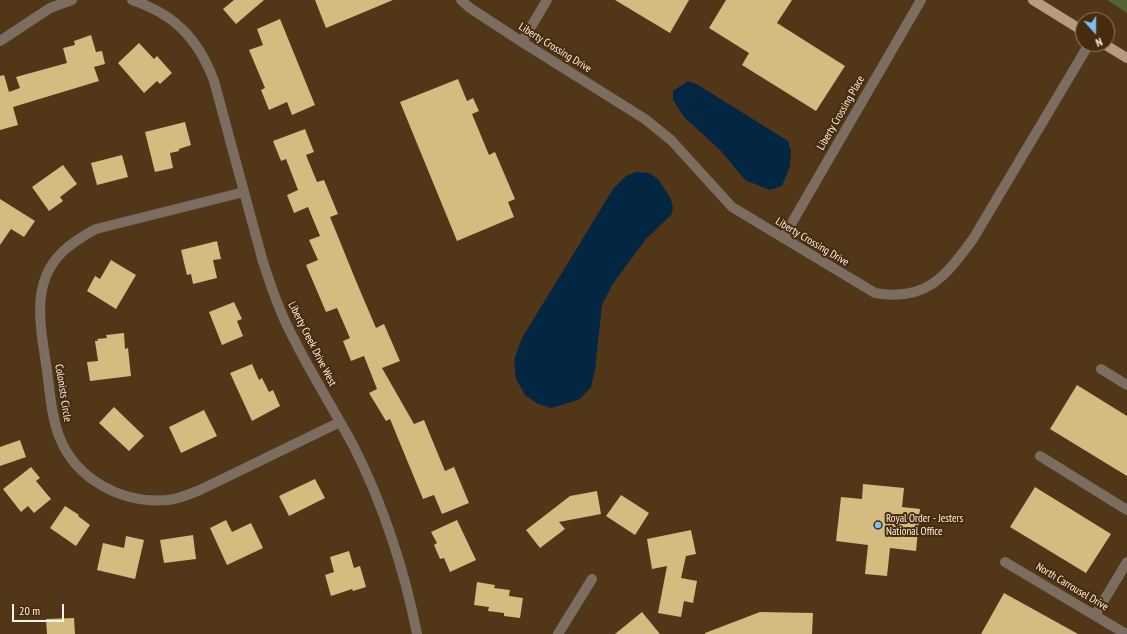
<!DOCTYPE html>
<html>
<head>
<meta charset="utf-8">
<style>
  body { margin:0 }
  #map { position:relative; width:1127px; height:634px; overflow:hidden; background:#513618; font-family:"PT Sans Narrow",sans-serif }
  canvas { display:block }
  .north { position:absolute; left:1075px; top:12px; width:40px; height:40px; box-sizing:border-box; background:#462c0d; border:1px solid #8f7b65; border-radius:50%; rotate:159deg; font-size:11px; font-weight:700; line-height:16px; text-align:center; color:#fdf2e8 }
  .north::after { content:''; display:block; margin:auto; width:14px; height:18px; background:#7cbef9; clip-path:polygon(50% 0,100% 100%,50% 72%,0 100%) }
  .scale { position:absolute; left:12px; top:604px; width:52px; height:18px; box-sizing:border-box; border:2px solid #fdf2e8; border-top:0; padding-left:5px; font-size:12px; line-height:14px; white-space:nowrap; color:#fdf2e8; -webkit-text-stroke:3px #462c0d; paint-order:stroke }
</style>
</head>
<body>
<div id="map">
<canvas width="1127" height="634"></canvas>
<div class="north">N</div>
<div class="scale">20 m</div>
</div>
<script>
const g = document.querySelector('canvas').getContext('2d');
g.lineJoin = 'round';
function paint(path, color) { g.fillStyle = color; g.fill(path, 'evenodd'); }
function strokePath(path, color, width, dash) { g.strokeStyle = color; g.lineWidth = width; g.lineCap = dash ? 'butt' : 'round'; g.setLineDash(dash || []); g.stroke(path); }
function drawText(font, color, halo, rows, align = 'center') {
  g.font = font + ' "PT Sans Narrow",sans-serif'; g.lineWidth = 4; g.setLineDash([]); g.textBaseline = 'middle'; g.strokeStyle = halo; g.fillStyle = color; for (const [text, x, y, turn = 0] of rows) {
    g.save(); g.translate(x, y); g.rotate((+turn || 0) * Math.PI / 180); g.textAlign = isNaN(turn) ? turn : align; if (halo) g.strokeText(text, 0, 0); g.fillText(text, 0, 0); g.restore();
  }
}
const green = new Path2D(`
  M 1107,0 L 1127,0 L 1127,13 Z`);
const water = new Path2D(`
  M 688,81 L 698,85 L 788,141 L 791,151 L 790,166 L 782,186 L 770,190 L 745,180 L 720,150 L 684,117 L 673,100 L 673,91 Z
  M 636,172 L 649,173 L 658,179 L 671,199 L 673,208 L 671,215 L 646,239 L 612,285 L 602,305 L 595,370 L 591,387 L 580,399 L 565,404 L 551,408 L 538,404 L 525,395 L 516,379 L 514,360 L 522,338 L 613,189 L 626,176 Z`);
const building = new Path2D(`
  M 234,0 L 264,0 L 236,24 L 223,9 Z
  M 315,0 L 393,0 L 326,28 Z
  M 615,0 L 689,0 L 670,33 Z
  M 726,0 L 792,0 L 777,23 L 845,66 L 816,111 L 742,65 L 749,53 L 709,28 Z
  M 280,19 L 315,105 L 292,115 L 287,102 L 269,110 L 261,90 L 265,88 L 249,50 L 263,45 L 257,29 Z
  M 91,35 L 96,52 L 102,51 L 105,64 L 94,67 L 99,81 L 13,107 L 18,125 L 0,130 L 0,76 L 4,75 L 9,92 L 20,88 L 16,77 L 67,63 L 63,48 L 75,45 L 74,41 Z
  M 139,43 L 154,59 L 157,56 L 172,73 L 160,84 L 157,81 L 144,93 L 118,63 Z
  M 458,79 L 467,101 L 473,98 L 479,111 L 472,114 L 489,155 L 495,152 L 515,199 L 508,202 L 514,217 L 457,241 L 400,102 Z
  M 185,122 L 191,145 L 179,149 L 179,151 L 170,153 L 173,168 L 155,172 L 145,132 Z
  M 305,129 L 314,152 L 306,155 L 317,182 L 324,180 L 338,214 L 330,217 L 356,281 L 376,328 L 384,324 L 400,361 L 382,368 L 414,424 L 424,420 L 445,471 L 454,467 L 469,503 L 442,514 L 434,495 L 423,499 L 390,419 L 386,421 L 369,393 L 377,389 L 364,356 L 351,361 L 343,341 L 350,338 L 337,308 L 326,312 L 306,265 L 318,260 L 309,240 L 320,236 L 308,207 L 294,213 L 287,195 L 298,190 L 286,159 L 281,161 L 273,141 Z
  M 122,155 L 128,177 L 97,185 L 91,163 Z
  M 63,165 L 77,184 L 60,197 L 63,201 L 49,211 L 32,187 Z
  M 0,199 L 35,221 L 24,237 L 11,229 L 0,245 Z
  M 217,241 L 221,259 L 213,260 L 217,278 L 193,284 L 191,274 L 187,275 L 181,250 Z
  M 111,260 L 136,275 L 116,309 L 87,291 L 95,276 L 100,279 Z
  M 234,302 L 242,319 L 237,321 L 243,336 L 222,345 L 209,312 Z
  M 124,333 L 125,349 L 128,348 L 131,376 L 90,381 L 87,362 L 98,361 L 95,341 L 98,341 L 97,339 L 107,338 L 106,335 Z
  M 252,364 L 259,380 L 262,378 L 269,392 L 273,390 L 280,406 L 252,421 L 230,373 Z
  M 1077,385 L 1127,416 L 1127,476 L 1050,429 Z
  M 114,407 L 144,436 L 129,451 L 99,423 Z
  M 204,410 L 217,436 L 181,453 L 169,427 Z
  M 20,440 L 26,457 L 0,466 L 0,447 Z
  M 31,467 L 40,478 L 36,481 L 51,499 L 34,513 L 28,506 L 21,512 L 3,489 Z
  M 315,479 L 325,498 L 289,516 L 279,496 Z
  M 863,484 L 904,488 L 902,507 L 920,509 L 916,551 L 890,548 L 887,576 L 865,574 L 868,545 L 836,541 L 841,497 L 862,499 Z
  M 1035,487 L 1111,534 L 1086,573 L 1010,527 Z
  M 597,491 L 601,514 L 559,522 L 565,529 L 540,548 L 526,530 L 570,496 Z
  M 621,495 L 649,513 L 635,535 L 606,516 Z
  M 65,506 L 79,515 L 78,516 L 90,525 L 76,546 L 50,528 Z
  M 226,520 L 232,532 L 251,523 L 263,548 L 227,565 L 210,528 Z
  M 457,520 L 476,560 L 450,572 L 444,558 L 440,559 L 434,545 L 437,543 L 431,532 Z
  M 691,530 L 696,554 L 686,556 L 681,578 L 697,581 L 693,603 L 684,601 L 681,617 L 658,613 L 667,566 L 652,569 L 647,539 Z
  M 193,535 L 196,559 L 164,563 L 160,540 Z
  M 126,536 L 144,540 L 135,579 L 97,570 L 103,543 L 124,548 Z
  M 349,551 L 354,568 L 360,566 L 366,587 L 353,591 L 352,589 L 331,596 L 325,575 L 334,572 L 330,557 Z
  M 477,582 L 495,585 L 494,588 L 510,590 L 509,596 L 523,598 L 520,618 L 504,616 L 504,613 L 488,611 L 489,607 L 474,605 Z
  M 1004,593 L 1078,634 L 981,634 Z
  M 642,612 L 660,634 L 615,634 Z
  M 760,612 L 813,613 L 812,634 L 705,634 L 705,633 Z
  M 74,618 L 75,634 L 47,634 L 46,619 Z`);
const minor = new Path2D(`
  M 132,0 C 174,14 198,38 214,81 L 263,262 C 272,289 281,316 295,341 C 313,377 335,411 354,447 C 383,504 405,572 417,634
  M 461,0 L 470,8 L 522,42 L 645,119 L 671,140 L 732,207 L 875,293 C 926,302 945,277 973,239 L 1089,44
  M 0,41 L 50,8 L 72,0
  M 522,42 L 547,0
  M 244,192 L 96,229 C 86,234 77,240 68,247 C 28,279 41,327 47,371 C 50,392 51,415 59,436 C 76,480 122,504 168,500 C 179,499 189,494 200,490 L 340,422
  M 783,238 L 921,0
  M 1101,369 L 1127,385
  M 1040,456 L 1127,510
  M 1005,562 L 1126,634
  M 1095,615 L 1127,562
  M 558,634 L 592,579`);
const major = new Path2D(`
  M 1033,0 L 1083,31
  M 1104,44 L 1127,58`);
const markers = [
  [878,525,4,"#7cbef9"]
];
const streetNames = [
  ["Liberty Crossing Drive",555,48,32],
  ["Liberty Crossing Place",841,113,-60],
  ["Liberty Crossing Drive",812,242,31],
  ["Liberty Creek Drive West",312,344,63],
  ["Colonists Circle",63,393,81],
  ["North Carrousel Drive",1072,587,31]
];
const poiNames = [
  ["Royal Order - Jesters",886,519],
  ["National Office",886,532]
];
paint(green, '#516431');
paint(water, '#032743');
paint(building, '#d5bb80');
strokePath(minor, '#7b6d60', 10);
strokePath(major, '#b79c81', 10);
for (const [x, y, r, color] of markers) { const dot = new Path2D(); dot.arc(x, y, r, 0, 2 * Math.PI); g.fillStyle = color; g.fill(dot); strokePath(dot, '#462c0d', 1.5); }
drawText('11px', '#fdf2e8', '#462c0d', streetNames);
drawText('11px', '#fdf2e8', '#462c0d', poiNames, 'left');
</script>
</body>
</html>
